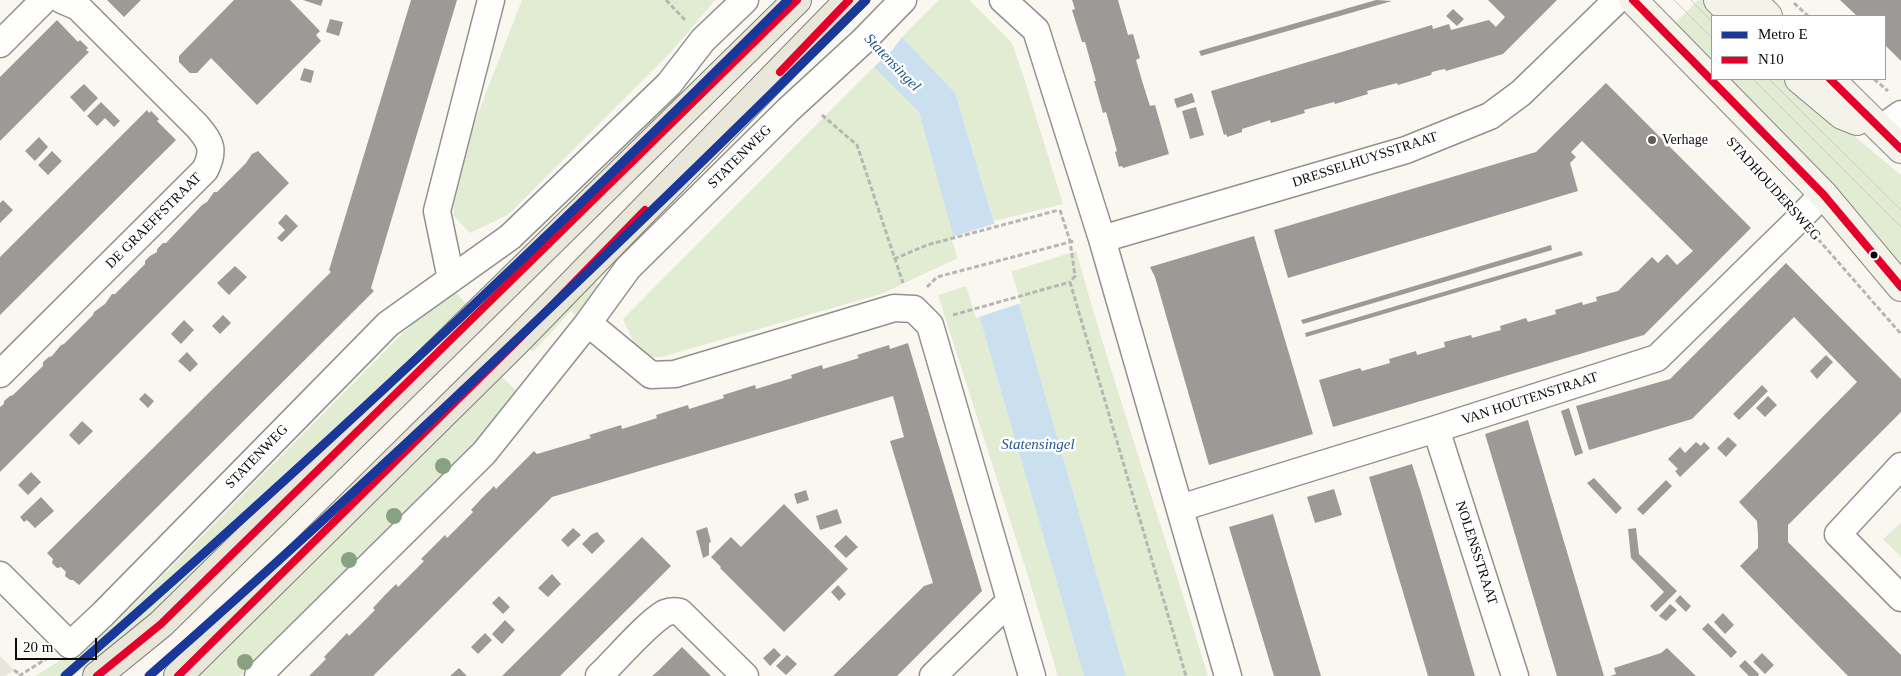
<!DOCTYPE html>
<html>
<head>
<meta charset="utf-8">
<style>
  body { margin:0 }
  #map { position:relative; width:1901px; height:676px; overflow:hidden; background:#f9f7f0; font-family:"Times New Roman",serif }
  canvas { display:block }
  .legend { position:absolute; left:1711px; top:15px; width:175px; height:65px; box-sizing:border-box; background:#fff; border:1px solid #9d9d9d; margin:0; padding:6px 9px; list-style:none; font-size:15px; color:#0b0b0b }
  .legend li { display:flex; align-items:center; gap:10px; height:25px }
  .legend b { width:25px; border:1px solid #9d9d9d }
  .scale { position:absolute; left:15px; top:638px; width:82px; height:22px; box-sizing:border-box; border:2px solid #0b0b0b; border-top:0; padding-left:6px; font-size:15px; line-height:18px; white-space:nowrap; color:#0b0b0b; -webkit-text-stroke:4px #fff; paint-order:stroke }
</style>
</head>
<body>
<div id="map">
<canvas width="1901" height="676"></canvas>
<ul class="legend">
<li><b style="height:6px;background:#1a389a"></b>Metro E</li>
<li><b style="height:6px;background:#e4002b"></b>N10</li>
</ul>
<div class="scale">20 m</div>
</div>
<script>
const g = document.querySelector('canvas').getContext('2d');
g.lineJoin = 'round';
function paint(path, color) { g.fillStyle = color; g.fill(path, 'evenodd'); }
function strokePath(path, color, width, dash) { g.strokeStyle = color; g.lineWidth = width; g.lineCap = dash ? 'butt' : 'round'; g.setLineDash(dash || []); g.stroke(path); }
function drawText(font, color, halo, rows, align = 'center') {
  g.font = font + ' "Times New Roman",serif'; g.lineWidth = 5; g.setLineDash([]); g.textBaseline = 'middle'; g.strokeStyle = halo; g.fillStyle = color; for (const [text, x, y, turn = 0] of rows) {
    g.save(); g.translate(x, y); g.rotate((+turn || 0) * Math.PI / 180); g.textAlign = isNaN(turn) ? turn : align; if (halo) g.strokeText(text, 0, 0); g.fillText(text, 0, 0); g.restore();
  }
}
const green = new Path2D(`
  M 522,0 L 715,0 L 672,51 L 509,214 L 470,233 L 454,216 L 452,191 L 458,165 Z
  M 939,0 L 969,0 L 1012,43 L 1023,75 L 1063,204 L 994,221 L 955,93 L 902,37 Z
  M 1698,0 L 1709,0 L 1726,16 L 1712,16 L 1712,63 L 1674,24 Z
  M 874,67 L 919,112 L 960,257 L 881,294 L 661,357 L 646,357 L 634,343 L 623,319 Z
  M 1728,79 L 1793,79 L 1859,140 L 1901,175 L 1901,271 Z
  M 1076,251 C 1116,394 1165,534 1208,676 L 1126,676 L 1020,309 L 980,319 L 1084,676 L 1058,676 L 1028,576 L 938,295 Z
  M 590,277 L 600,287 L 579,318 L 571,311 L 533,352 L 523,343 Z
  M 453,289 L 467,305 L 184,592 L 117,646 L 73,676 L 35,676 L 92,641 L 115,624 L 414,322 Z
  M 495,370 L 523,397 L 479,446 L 240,676 L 188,676 Z
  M 1901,523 L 1901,557 L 1883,539 Z`);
const plaza = new Path2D(`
  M 0,656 L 14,670 L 5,676 L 0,676 Z`);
const water = new Path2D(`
  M 902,37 L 955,93 L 1020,308 L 1126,676 L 1084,676 L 980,319 L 954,238 L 919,112 L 874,67 L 894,48 Z`);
const pier = new Path2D(`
  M 823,0 L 846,0 L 894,48 L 883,60 Z
  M 997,223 L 1021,303 L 976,318 L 951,237 Z`);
const building = new Path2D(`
  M 107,0 L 141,0 L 124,17 Z
  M 234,0 L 290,0 L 320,31 L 316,35 L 321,41 L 257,105 L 211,58 L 197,73 L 190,73 L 179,62 L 179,56 Z
  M 303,0 L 323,0 L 321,6 Z
  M 411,0 L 457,0 L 371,288 L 374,291 L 79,585 L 73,580 L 70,580 L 65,576 L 66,572 L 61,567 L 57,568 L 52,563 L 53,559 L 47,553 L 331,272 L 329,270 Z
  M 1072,0 L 1118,0 L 1128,35 L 1133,34 L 1140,58 L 1136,60 L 1143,84 L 1150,106 L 1155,105 L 1169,154 L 1123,168 L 1122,166 L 1119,167 L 1115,152 L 1117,151 L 1106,112 L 1103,113 L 1094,81 L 1096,81 L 1085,42 L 1082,42 L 1072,10 L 1075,9 Z
  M 1376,0 L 1392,1 L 1201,56 L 1199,51 Z
  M 1488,0 L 1557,0 L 1503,54 L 1446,71 L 1445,69 L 1440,70 L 1432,72 L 1431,75 L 1398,85 L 1397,83 L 1367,91 L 1368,94 L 1335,104 L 1334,102 L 1304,110 L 1305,113 L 1271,123 L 1270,120 L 1242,129 L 1242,132 L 1227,137 L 1226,134 L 1224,135 L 1211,91 L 1432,25 L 1433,29 L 1449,24 L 1451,30 L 1489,20 L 1496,27 L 1505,17 Z
  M 1840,0 L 1901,0 L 1901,61 L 1885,45 L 1885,16 L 1857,16 Z
  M 1453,9 L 1464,19 L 1457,26 L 1446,16 Z
  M 330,19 L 343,22 L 339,36 L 326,32 Z
  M 57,20 L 78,42 L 80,40 L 88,48 L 86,50 L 89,52 L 0,141 L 0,77 Z
  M 304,68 L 314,71 L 311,83 L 300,80 Z
  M 1606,83 L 1751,228 L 1644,335 L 1333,427 L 1319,380 L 1360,368 L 1362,371 L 1390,363 L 1389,359 L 1416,351 L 1417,355 L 1445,347 L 1444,342 L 1471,335 L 1472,338 L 1486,334 L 1501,330 L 1500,326 L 1526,318 L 1528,322 L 1556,314 L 1555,310 L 1582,302 L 1583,305 L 1597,301 L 1596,297 L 1618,291 L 1652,257 L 1658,263 L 1667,254 L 1677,265 L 1693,251 L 1582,141 L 1571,152 L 1576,157 L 1570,163 L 1578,191 L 1288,278 L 1274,230 L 1536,152 Z
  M 84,84 L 98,98 L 84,112 L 70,97 Z
  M 1192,93 L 1195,102 L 1177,108 L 1174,99 Z
  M 101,102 L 120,121 L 114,127 L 105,118 L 97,126 L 87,116 Z
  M 1196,107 L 1204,135 L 1190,139 L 1182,111 Z
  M 147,110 L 149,113 L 151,111 L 159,119 L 157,121 L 176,140 L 0,315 L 0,257 Z
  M 39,137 L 48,147 L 35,161 L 25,151 Z
  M 52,151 L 62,161 L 48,175 L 38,165 Z
  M 258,151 L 289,183 L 0,472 L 0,407 L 4,404 L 4,401 L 10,396 L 13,395 L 43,366 L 43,362 L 49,357 L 52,356 L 61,345 L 64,344 L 93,315 L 94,312 L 105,304 L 112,294 L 115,294 L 145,264 L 145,261 L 150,256 L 157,252 L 157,249 L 163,243 L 166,243 L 202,205 L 207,202 L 214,192 L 217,192 L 246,163 L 252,154 Z
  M 3,200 L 13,210 L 0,223 L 0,203 Z
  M 286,214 L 298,226 L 282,242 L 277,238 L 285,230 L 278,223 Z
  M 1254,236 L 1313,434 L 1209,465 L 1155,277 L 1150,267 Z
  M 1551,245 L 1552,250 L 1303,324 L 1301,320 Z
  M 1581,251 L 1583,255 L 1306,337 L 1305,333 Z
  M 1786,263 L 1901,379 L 1901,412 L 1788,525 L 1788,542 L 1901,655 L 1901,676 L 1848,676 L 1740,566 L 1758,548 L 1758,534 L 1757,521 L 1739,502 L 1857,382 L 1794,317 L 1692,419 L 1589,450 L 1576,406 L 1670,379 Z
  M 235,266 L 247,277 L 229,295 L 217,283 Z
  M 223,315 L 231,323 L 220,334 L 212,326 Z
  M 184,320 L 194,330 L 181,344 L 171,334 Z
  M 908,343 L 982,591 L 897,676 L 833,676 L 924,586 L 933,583 L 890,441 L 904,437 L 893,396 L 552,497 L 373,676 L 309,676 L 326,659 L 324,657 L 347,633 L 349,636 L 375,610 L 373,608 L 385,595 L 396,584 L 398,587 L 424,561 L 421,559 L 445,535 L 447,538 L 473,512 L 471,510 L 482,498 L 494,486 L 496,489 L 534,451 L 537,454 L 591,438 L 589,435 L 621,425 L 622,429 L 657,418 L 656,415 L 688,405 L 689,409 L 724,398 L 723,395 L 755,385 L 756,389 L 792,378 L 791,375 L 806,370 L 822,365 L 823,369 L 859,358 L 857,355 L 889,345 L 890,349 Z
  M 187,352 L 198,364 L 190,372 L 178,361 Z
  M 1826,355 L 1833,362 L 1817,379 L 1810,371 Z
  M 1762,385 L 1768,391 L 1739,420 L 1733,414 Z
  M 145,393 L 154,401 L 148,408 L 139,399 Z
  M 1768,396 L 1777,405 L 1765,417 L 1756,408 Z
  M 1569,408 L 1583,453 L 1575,456 L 1561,411 Z
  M 1528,420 L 1531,431 L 1604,676 L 1557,676 L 1494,464 L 1485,434 Z
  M 82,421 L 93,431 L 79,445 L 69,435 Z
  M 1728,437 L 1737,445 L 1726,457 L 1717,448 Z
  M 1696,442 L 1701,446 L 1704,442 L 1710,448 L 1680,477 L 1675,471 L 1678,469 L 1668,459 L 1680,447 L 1685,453 Z
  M 1412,464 L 1422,496 L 1475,676 L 1428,676 L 1397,572 L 1369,477 Z
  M 31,472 L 41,482 L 28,495 L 18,485 Z
  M 1594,478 L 1622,508 L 1616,514 L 1587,483 Z
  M 1666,480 L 1672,486 L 1643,515 L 1637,509 Z
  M 1334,489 L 1342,515 L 1315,523 L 1307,497 Z
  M 806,490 L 809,500 L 797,504 L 794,494 Z
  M 41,497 L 54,511 L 35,528 L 27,520 L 24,522 L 20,517 Z
  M 784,504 L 848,569 L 784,632 L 720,568 L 721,567 L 711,557 L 731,537 L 741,547 Z
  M 837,509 L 842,523 L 820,530 L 816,516 Z
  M 1273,514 L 1298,599 L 1321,676 L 1274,676 L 1229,527 Z
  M 707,527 L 711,542 L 709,543 L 709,555 L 703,558 L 696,531 Z
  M 573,528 L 581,535 L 568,547 L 561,540 Z
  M 1636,528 L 1639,554 L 1677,591 L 1656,612 L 1650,606 L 1664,592 L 1631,558 L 1628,529 Z
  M 597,532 L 605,541 L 592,554 L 582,544 L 591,535 Z
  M 846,535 L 858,547 L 846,558 L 834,546 Z
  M 642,537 L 671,566 L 647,590 L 560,676 L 502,676 Z
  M 552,574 L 561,584 L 548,597 L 538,588 Z
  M 838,585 L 846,594 L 839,601 L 831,592 Z
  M 1680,595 L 1691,606 L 1686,612 L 1675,601 Z
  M 499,596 L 510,607 L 503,614 L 492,603 Z
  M 1670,604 L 1677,610 L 1666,621 L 1659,616 Z
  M 1723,613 L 1734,625 L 1725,634 L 1714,622 Z
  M 505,620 L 515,630 L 502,644 L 492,634 Z
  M 1708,623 L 1737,652 L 1731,658 L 1702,629 Z
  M 485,633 L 492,640 L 478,654 L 471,647 Z
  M 682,647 L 711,676 L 652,676 L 658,671 Z
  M 774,648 L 781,655 L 770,666 L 763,658 Z
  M 1667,648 L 1696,676 L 1610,676 L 1616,674 L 1614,668 L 1661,653 Z
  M 1762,653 L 1774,665 L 1765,674 L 1753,662 Z
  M 787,655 L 797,664 L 786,675 L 776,666 Z
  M 1745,660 L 1759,674 L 1758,676 L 1749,676 L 1739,666 Z
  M 459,668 L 467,676 L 450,676 Z`);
const path = new Path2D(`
  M 666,0 L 685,20
  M 1794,3 L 1808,16
  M 1874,79 L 1888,91
  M 822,115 L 857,145 L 903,283
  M 1743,155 L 1782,199
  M 1060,210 L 1070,241 L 1075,276 L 1070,282
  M 1818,239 L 1901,334
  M 894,259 L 927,245 L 1059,210
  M 1070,282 L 1186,676
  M 927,287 L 937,277 L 1074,241
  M 953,315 L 1070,282
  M 14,670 L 21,675
  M 19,676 L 46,659`);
const minor = new Path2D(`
  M 1003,0 L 1036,30 L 1102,239 L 1228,676
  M 0,44 L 44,0
  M 1880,129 L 1901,114
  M 1102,239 L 1406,150 L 1490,116 L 1521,93 L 1617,0
  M 451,279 L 437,211 L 491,0
  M 588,323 L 651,375 L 675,374 L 894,308 L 914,309 L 930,325 L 1032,676
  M 0,374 L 205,170 C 215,150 211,142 197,126 L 78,7 L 62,0
  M 1436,429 L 1515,676
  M 1901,466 L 1838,534 L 1901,598
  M 1180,508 L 1436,429 L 1657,358 L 1800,218 L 1823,194
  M 0,575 L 70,645 L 103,614 L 388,324 L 510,237 L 669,84 L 703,40 L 745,0
  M 258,676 L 484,453 L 588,323 L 628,268 L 788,110 L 863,41 L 903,0
  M 599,676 C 617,659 645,625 665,613 C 670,611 675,611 680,612 L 745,676
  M 933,676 L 1009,602`);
const secondary = new Path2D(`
  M 1633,0 L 1823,194 L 1901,287
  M 1718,0 L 1734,16
  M 1752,0 L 1768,16
  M 1799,79 L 1842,115 L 1857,121
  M 1830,79 L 1901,149`);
const primary = new Path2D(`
  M 97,676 L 161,624 L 797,0
  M 178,676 L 515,343 L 849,0`);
const tram = new Path2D(`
  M 1674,0 L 1712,38
  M 1691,0 L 1712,22
  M 1753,79 L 1901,227
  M 1769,79 L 1901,210`);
const bus1 = new Path2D(`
  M 1633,0 L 1823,194 L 1901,287
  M 780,72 L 849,0
  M 1830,79 L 1901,149
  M 97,676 L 161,624 L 797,0
  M 178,676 L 515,343 L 645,210`);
const metro1 = new Path2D(`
  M 65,676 C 314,459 554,233 788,0
  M 149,676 C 396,459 633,232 866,0`);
const trees = [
  [443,466],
  [394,516],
  [349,560],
  [245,662]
];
const markers = [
  [1652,140,5,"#5e5e5b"],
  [1874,255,4.5,"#0b0b0b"]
];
const poiNames = [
  ["Verhage",1662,140]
];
const streetNames = [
  ["STATENWEG",740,157,-45],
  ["DRESSELHUYSSTRAAT",1365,160,-18],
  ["STADHOUDERSWEG",1773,189,48],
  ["DE GRAEFFSTRAAT",154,221,-45],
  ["VAN HOUTENSTRAAT",1530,399,-18],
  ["STATENWEG",257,457,-46],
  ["NOLENSSTRAAT",1476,553,72]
];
const waterNames = [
  ["Statensingel",892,63,46],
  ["Statensingel",1038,445]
];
paint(green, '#e1ecd2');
paint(plaza, '#e8e6dc');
paint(water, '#cae0ef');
paint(pier, '#f9f7f0');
paint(building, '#9c9a96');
strokePath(minor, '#92918e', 29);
strokePath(secondary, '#898885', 30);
strokePath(primary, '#7f7f7b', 30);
strokePath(path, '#b7b6b5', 3, [5, 2.5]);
strokePath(minor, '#fefefd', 26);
strokePath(secondary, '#f3f3e9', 28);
strokePath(primary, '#e9e6da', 28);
strokePath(tram, '#d4c6c5', 1);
strokePath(bus1, '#e4002b', 8);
strokePath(metro1, '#1a389a', 9);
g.fillStyle = '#88a180';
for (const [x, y] of trees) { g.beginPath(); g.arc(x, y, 8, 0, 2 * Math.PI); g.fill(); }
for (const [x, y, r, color] of markers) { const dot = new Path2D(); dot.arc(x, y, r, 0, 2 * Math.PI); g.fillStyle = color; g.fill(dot); strokePath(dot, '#fff', 2); }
drawText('14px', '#0b0b0b', '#fff', poiNames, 'left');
drawText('14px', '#0b0b0b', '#fff', streetNames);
drawText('italic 15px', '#245a8e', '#fff', waterNames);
</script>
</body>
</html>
